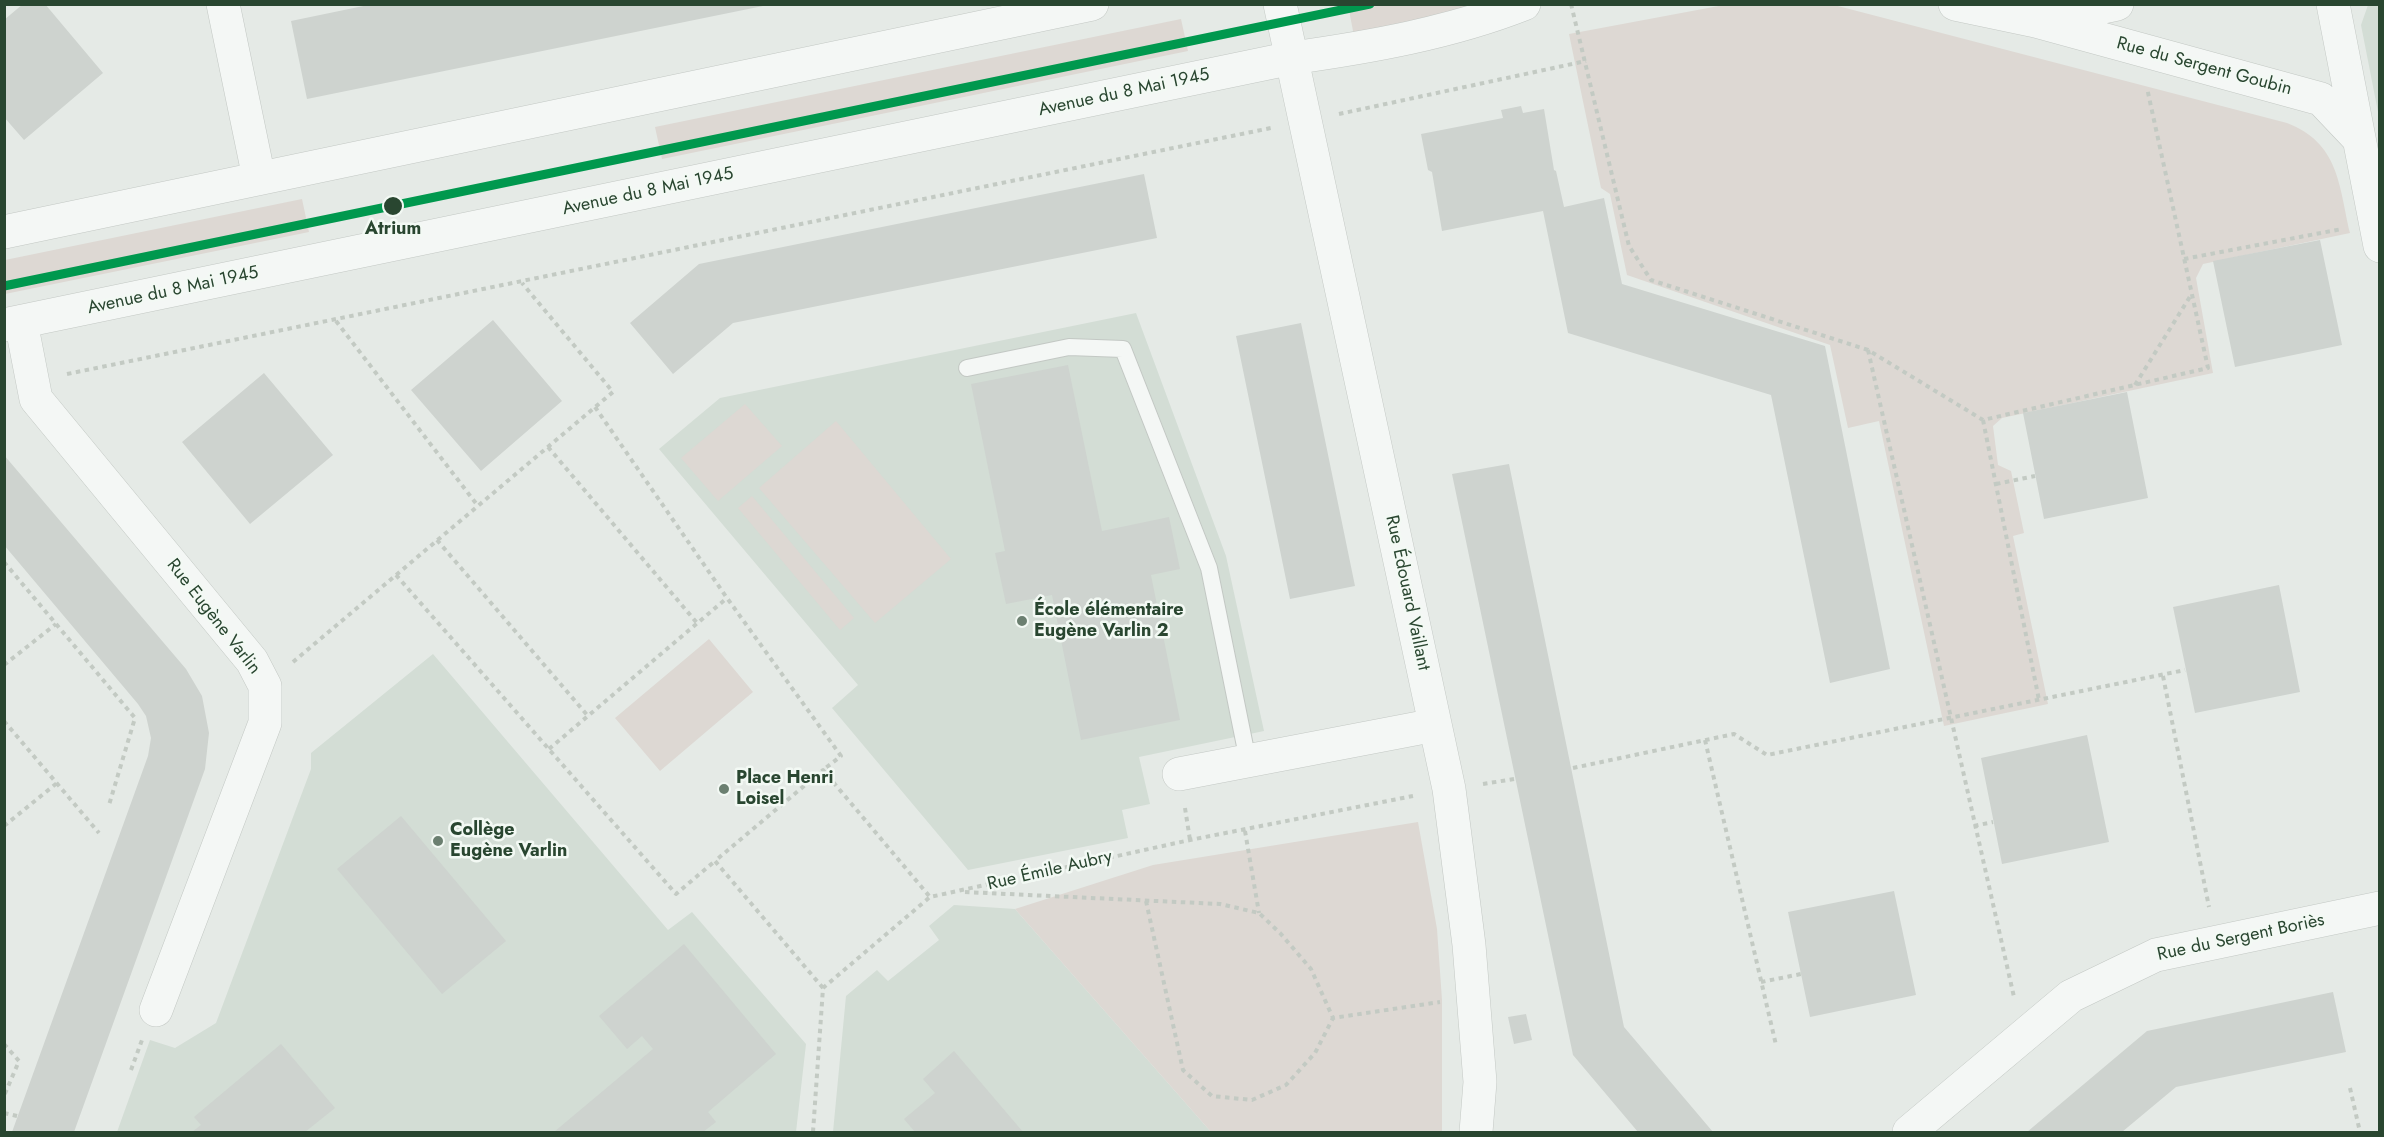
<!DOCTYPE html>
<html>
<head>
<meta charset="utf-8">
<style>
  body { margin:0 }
  #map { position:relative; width:2384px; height:1137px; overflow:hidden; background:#e5eae6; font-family:Jost,sans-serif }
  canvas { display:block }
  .frame { position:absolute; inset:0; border:6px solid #294630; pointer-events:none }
</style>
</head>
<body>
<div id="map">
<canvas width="2384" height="1137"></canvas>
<div class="frame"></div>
</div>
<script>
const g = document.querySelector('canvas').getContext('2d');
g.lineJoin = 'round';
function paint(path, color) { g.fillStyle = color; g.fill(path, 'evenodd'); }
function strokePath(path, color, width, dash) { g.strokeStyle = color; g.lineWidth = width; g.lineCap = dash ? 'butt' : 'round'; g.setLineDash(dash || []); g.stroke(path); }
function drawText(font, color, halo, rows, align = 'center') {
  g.font = font + ' Jost,sans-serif'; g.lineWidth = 5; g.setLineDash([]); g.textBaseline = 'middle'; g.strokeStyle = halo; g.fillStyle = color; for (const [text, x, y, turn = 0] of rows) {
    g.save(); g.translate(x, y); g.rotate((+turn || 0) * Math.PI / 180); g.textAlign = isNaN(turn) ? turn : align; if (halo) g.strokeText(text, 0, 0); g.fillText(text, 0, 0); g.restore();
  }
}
const built = new Path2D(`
  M 2368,5 L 2379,5 L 2379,117 L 2361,25 Z
  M 1136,313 L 1226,556 L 1264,731 L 1139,757 L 1150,804 L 1122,810 L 1128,838 L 968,870 L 832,708 L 858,685 L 659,449 L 720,398 Z
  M 433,654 L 668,930 L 692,912 L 806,1044 L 796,1132 L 117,1132 L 150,1040 L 175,1048 L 216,1023 L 311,769 L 311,753 Z
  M 954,905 L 1015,909 L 1211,1132 L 833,1132 L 846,996 L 877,970 L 888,981 L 939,940 L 929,926 Z`);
const green = new Path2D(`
  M 1348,5 L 1494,5 L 1354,36 Z
  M 1724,5 L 1834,5 L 2287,123 C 2339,143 2339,185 2350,233 L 2203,264 L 2196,278 L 2213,373 L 2002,418 L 1993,426 L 1998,465 L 2011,471 L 2024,533 L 2013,536 L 2048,704 L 1944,726 L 1879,421 L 1848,428 L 1830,345 L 1627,275 L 1610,194 L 1601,188 L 1569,34 Z
  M 1181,19 L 1188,51 L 662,159 L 655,127 Z
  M 302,199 L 309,232 L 5,294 L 5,260 Z
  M 745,404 L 782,446 L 718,501 L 681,458 Z
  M 836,421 L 951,559 L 875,623 L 759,488 Z
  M 752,496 L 854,618 L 840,630 L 738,508 Z
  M 709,639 L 753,692 L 660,771 L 615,718 Z
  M 1418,822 L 1437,929 L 1442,1000 L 1442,1132 L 1211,1132 L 1015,909 L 1153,865 Z`);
const building = new Path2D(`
  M 23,4 L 45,4 L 103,73 L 24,140 L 4,117 L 4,20 Z
  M 373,4 L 763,4 L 763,6 L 307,99 L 291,21 Z
  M 1521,106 L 1523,113 L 1544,109 L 1554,170 L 1556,171 L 1564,207 L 1604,198 L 1622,284 L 1825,346 L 1890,669 L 1830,683 L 1771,395 L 1568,333 L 1543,211 L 1442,231 L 1432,172 L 1428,170 L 1421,134 L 1503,118 L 1501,110 Z
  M 1144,174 L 1157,238 L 733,323 L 673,374 L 630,323 L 699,264 Z
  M 2320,240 L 2342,345 L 2235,367 L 2213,261 Z
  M 493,320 L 562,401 L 481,471 L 411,390 Z
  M 1301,323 L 1355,586 L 1290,599 L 1236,336 Z
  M 1068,365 L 1102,531 L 1169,517 L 1180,569 L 1151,575 L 1180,720 L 1081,740 L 1052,595 L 1006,604 L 995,553 L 1005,551 L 971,384 Z
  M 264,373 L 333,455 L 250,524 L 182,442 Z
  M 2127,392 L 2148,498 L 2044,519 L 2023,413 Z
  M 4,455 L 186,669 L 202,696 L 209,733 L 205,769 L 74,1132 L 12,1132 L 148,756 L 151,738 L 146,716 L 138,704 L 4,545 Z
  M 1509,464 L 1624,1027 L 1713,1132 L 1638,1132 L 1573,1055 L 1452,474 Z
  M 2279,585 L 2300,692 L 2195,713 L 2173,607 Z
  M 2087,735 L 2109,842 L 2002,864 L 1981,758 Z
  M 401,816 L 506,941 L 442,994 L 337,869 Z
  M 1894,891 L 1916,995 L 1810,1017 L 1788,912 Z
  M 684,944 L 776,1054 L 708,1112 L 716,1122 L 703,1132 L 554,1132 L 653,1049 L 642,1036 L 627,1049 L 599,1016 Z
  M 2333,992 L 2346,1052 L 2176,1087 L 2122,1132 L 2027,1132 L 2147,1031 Z
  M 1526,1014 L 1532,1040 L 1514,1044 L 1508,1017 Z
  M 281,1044 L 335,1108 L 305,1132 L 192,1132 L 201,1125 L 194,1117 Z
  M 954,1051 L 1023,1132 L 915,1132 L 904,1119 L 935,1093 L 923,1079 Z`);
const path = new Path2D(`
  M 1571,4 L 1629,246 L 1651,280 L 1868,350 L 1983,420 L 2208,368 L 2147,88
  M 1339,114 L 1586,61
  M 2184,259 L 2342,229
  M 336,321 L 478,506
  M 1868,350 L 2014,997
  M 67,374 L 1271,128
  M 2135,385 L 2191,295
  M 595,407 L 727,598 L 841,756 L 823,770
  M 1983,420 L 2039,700
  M 548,447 L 697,623
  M 1996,484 L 2035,476
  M 437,540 L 588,716
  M 4,562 L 135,718 L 109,805
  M 396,575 L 676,894 L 715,861
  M 293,662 L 613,392 L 522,283
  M 4,665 L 56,624
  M 2163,676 L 2209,907
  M 4,721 L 99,833
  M 1705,740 L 1776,1045
  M 549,749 L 727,598
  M 1573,768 L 1734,734 L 1767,755 L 2185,670
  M 1483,784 L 1514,779
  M 1185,808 L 1190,840
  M 4,826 L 57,783
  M 1974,826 L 1993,822
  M 1245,831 L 1259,913
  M 965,892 L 1220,904 L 1259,913 L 1280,933 L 1311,969 L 1333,1018 L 1440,1002
  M 1146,901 L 1183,1070 L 1212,1096 L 1252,1100 L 1286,1085 L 1315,1053 L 1333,1018
  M 1761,982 L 1801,974
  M 823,988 L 715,861 L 823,770 L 930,897
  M 4,1044 L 19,1061 L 4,1096
  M 131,1070 L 142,1040
  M 2350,1088 L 2360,1132
  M 4,1113 L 17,1116
  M 813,1132 L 823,988 L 930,897 L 1190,840 L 1413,796`);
const service = new Path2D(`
  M 967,368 L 1069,347 L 1123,349 L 1209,568 L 1248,761`);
const minor = new Path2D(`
  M 223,4 L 259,178
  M 1280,4 L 1449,789 L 1469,945 L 1480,1082 L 1476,1132
  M 1955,4 L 2036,21 L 2321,99 L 2358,138
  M 2333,4 L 2380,246
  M 2042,20 L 2117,4
  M 21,322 L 36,399 L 252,661 L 265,686 L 265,723 L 156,1010
  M 1179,774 L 1435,725
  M 1909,1132 L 2071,996 L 2156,955 L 2380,908`);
const tertiary = new Path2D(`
  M 4,232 L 1092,4
  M 4,325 L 1292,58 C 1370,47 1450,33 1524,4`);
const tram1 = new Path2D(`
  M 4,286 L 1370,4`);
const markers = [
  [393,206,10,"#294630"],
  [1022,621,6,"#6b7f70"],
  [724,789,6,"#6b7f70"],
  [438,841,6,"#6b7f70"]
];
const streetNames = [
  ["Rue du Sergent Goubin",2204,67,15],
  ["Avenue du 8 Mai 1945",1124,93,-12],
  ["Avenue du 8 Mai 1945",648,192,-12],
  ["Avenue du 8 Mai 1945",173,291,-12],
  ["Rue Édouard Vaillant",1407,593,78],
  ["Rue Eugène Varlin",213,617,52],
  ["Rue Émile Aubry",1050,871,-13],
  ["Rue du Sergent Boriès",2241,938,-12]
];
const stopNames = [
  ["Atrium",393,230]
];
const poiNames = [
  ["École élémentaire",1034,611],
  ["Eugène Varlin 2",1034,632],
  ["Place Henri",736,779],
  ["Loisel",736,800],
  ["Collège",450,831],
  ["Eugène Varlin",450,852]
];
paint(built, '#d3ddd5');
paint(green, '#ddd8d3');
paint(building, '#ced3cf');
strokePath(service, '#c3c8c4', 18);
strokePath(minor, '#c3c8c4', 34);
strokePath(tertiary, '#c3c8c4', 34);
strokePath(path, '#c3cac3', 4, [4.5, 4.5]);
strokePath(service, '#f4f7f5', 16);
strokePath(minor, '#f4f7f5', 33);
strokePath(tertiary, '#f4f7f5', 33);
strokePath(tram1, '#00984e', 9);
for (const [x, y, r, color] of markers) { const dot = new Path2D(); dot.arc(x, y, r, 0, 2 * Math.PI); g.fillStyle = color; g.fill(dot); strokePath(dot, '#f3f9f4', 2); }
drawText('18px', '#294630', '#f3f9f4', streetNames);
drawText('bold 18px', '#294630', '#f3f9f4', stopNames);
drawText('bold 18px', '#294630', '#f3f9f4', poiNames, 'left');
</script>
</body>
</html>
